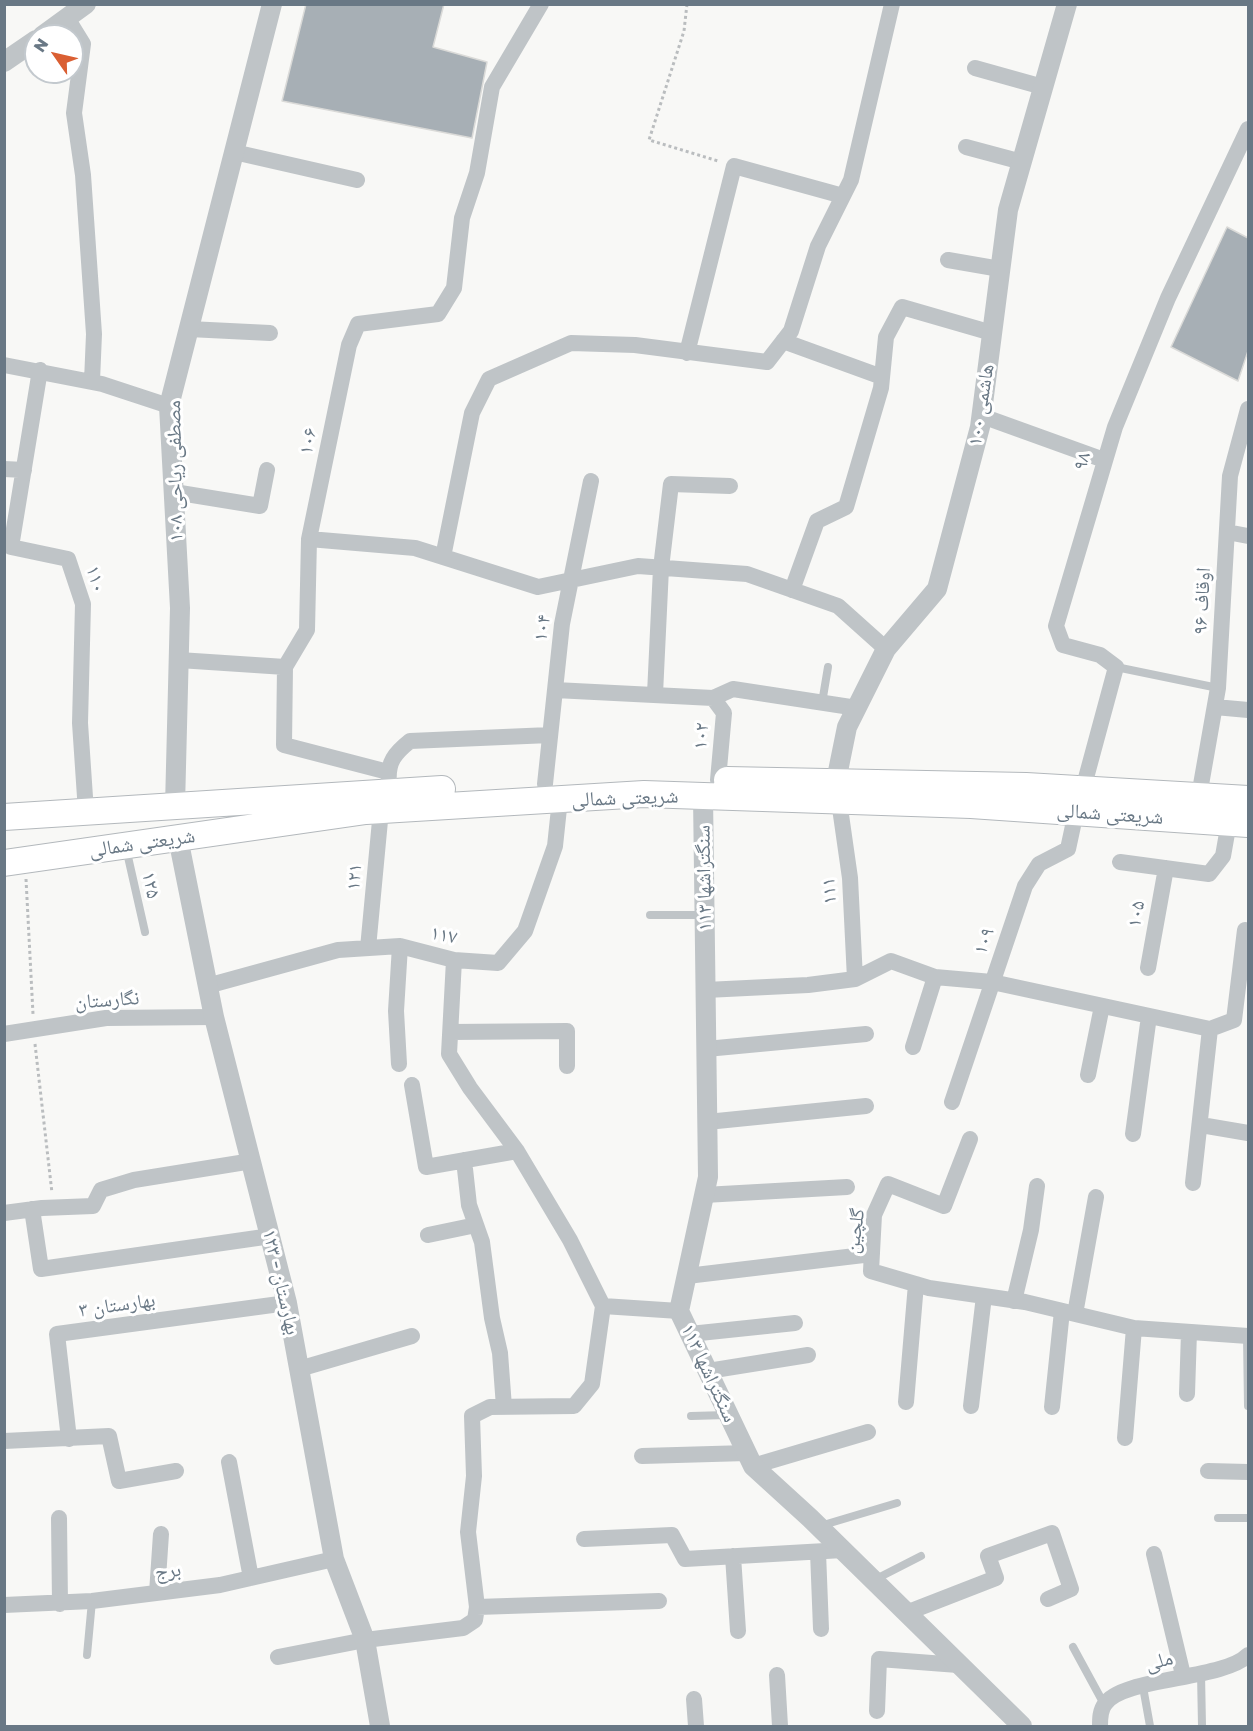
<!DOCTYPE html>
<html>
<head>
<meta charset="utf-8">
<style>
  body { margin:0 }
  #map { position:relative; width:1253px; height:1731px; overflow:hidden; background:#f8f8f6; font-family:"Golos Text",sans-serif }
  canvas { display:block }
  .frame { position:absolute; inset:0; border:6px solid #697885; pointer-events:none }
  .north { position:absolute; left:24px; top:24px; width:60px; height:60px; box-sizing:border-box; background:#fff; border:2px solid #c3c9ce; border-radius:50%; rotate:304deg; font-size:16px; font-weight:700; line-height:24px; text-align:center; color:#697885 }
  .north::after { content:''; display:block; margin:auto; width:21px; height:27px; background:#da5f33; clip-path:polygon(50% 0,100% 100%,50% 72%,0 100%) }
</style>
</head>
<body>
<div id="map">
<canvas width="1253" height="1731"></canvas>
<div class="frame"></div>
<div class="north">N</div>
</div>
<script>
const g = document.querySelector('canvas').getContext('2d');
g.lineJoin = 'round';
function paint(path, color) { g.fillStyle = color; g.fill(path, 'evenodd'); }
function strokePath(path, color, width, dash) { g.strokeStyle = color; g.lineWidth = width; g.lineCap = dash ? 'butt' : 'round'; g.setLineDash(dash || []); g.stroke(path); }
function drawText(font, color, halo, rows, align = 'center') {
  g.font = font + ' "Golos Text","Noto Naskh Arabic",sans-serif'; g.lineWidth = 6; g.setLineDash([]); g.textBaseline = 'middle'; g.strokeStyle = halo; g.fillStyle = color; for (const [text, x, y, turn = 0] of rows) {
    g.save(); g.translate(x, y); g.rotate((+turn || 0) * Math.PI / 180); g.textAlign = isNaN(turn) ? turn : align; if (halo) g.strokeText(text, 0, 0); g.fillText(text, 0, 0); g.restore();
  }
}
const building = new Path2D(`
  M 306,4 L 444,4 L 433,47 L 487,62 L 472,138 L 282,101 Z
  M 1227,227 L 1248,238 L 1248,351 L 1238,381 L 1171,347 Z`);
const path = new Path2D(`
  M 687,4 L 684,31 L 649,140 L 718,161
  M 26,879 L 33,1014
  M 35,1044 L 52,1193`);
const service = new Path2D(`
  M 1116,667 L 1218,688
  M 822,703 L 828,667
  M 126,848 L 145,932
  M 650,915 L 704,915
  M 1247,1336 L 1248,1406
  M 691,1416 L 727,1415
  M 1218,1518 L 1248,1518
  M 820,1526 L 897,1503
  M 874,1580 L 921,1556
  M 1073,1647 L 1104,1704
  M 87,1655 L 92,1601
  M 1201,1673 L 1202,1726
  M 1143,1687 L 1150,1726`);
const minor = new Path2D(`
  M 67,18 L 83,44 L 74,113 L 83,175 L 94,334 L 92,381
  M 975,68 L 1043,87
  M 966,147 L 1022,162
  M 234,152 L 357,180
  M 948,260 L 1000,269
  M 189,329 L 270,333
  M 783,341 L 882,377
  M 687,353 L 734,166 L 843,196
  M 4,365 L 102,384 L 169,406
  M 40,370 L 11,547 L 68,559 L 83,604 L 80,723 L 86,812
  M 982,416 L 1104,460
  M 4,469 L 24,470
  M 174,492 L 260,506 L 267,470
  M 1227,532 L 1248,536
  M 309,539 L 415,548 L 538,587 L 638,566 L 747,574 L 838,606 L 886,649
  M 443,557 L 472,413 L 489,379 L 571,343 L 635,345 L 767,362 L 791,331 L 818,246 L 851,180 L 892,4
  M 792,590 L 817,521 L 846,507 L 881,388 L 886,337 L 902,307 L 992,333
  M 179,660 L 285,667
  M 555,690 L 713,698 L 733,689 L 857,708
  M 655,694 L 661,568 L 671,484 L 730,486
  M 713,698 L 724,713 L 718,780
  M 1215,707 L 1248,710
  M 388,772 L 284,745 L 285,667 L 307,630 L 309,539 L 349,345 L 358,324 L 438,314 L 454,288 L 462,218 L 477,173 L 492,87 L 541,4
  M 389,783 C 387,762 395,753 410,741 L 550,735
  M 545,784 L 562,624 L 591,481
  M 1083,789 L 1116,667 L 1100,655 L 1063,645 L 1056,626 L 1115,427 L 1168,298 L 1248,129
  M 1199,796 L 1218,688 L 1230,476 L 1248,409
  M 839,801 L 850,878 L 855,979
  M 1120,862 L 1209,874 L 1223,856 L 1229,822
  M 368,948 L 381,810
  M 1148,968 L 1166,868
  M 207,986 L 338,950 L 400,946 L 454,960 L 498,963 L 525,931 L 555,846 L 560,799
  M 706,990 L 808,985 L 855,979 L 891,961 L 935,977 L 992,982 L 1210,1029 L 1234,1020 L 1245,930
  M 451,1032 L 567,1031 L 567,1066
  M 4,1034 L 106,1018 L 214,1017
  M 913,1047 L 935,977
  M 706,1049 L 866,1034
  M 399,1064 L 396,1011 L 400,946
  M 1088,1075 L 1102,1006
  M 412,1085 L 426,1167 L 517,1151
  M 952,1102 L 1025,886 L 1039,864 L 1068,849 L 1076,812
  M 707,1122 L 866,1106
  M 1201,1125 L 1248,1133
  M 1133,1134 L 1149,1016
  M 970,1139 L 944,1206 L 888,1184 L 874,1215 L 871,1271 L 929,1288 L 1025,1302 L 1134,1328 L 1248,1336
  M 464,1160 L 469,1205 L 482,1242 L 492,1318 L 500,1353 L 504,1407
  M 1193,1183 L 1210,1029
  M 704,1195 L 847,1187
  M 32,1209 L 41,1269 L 271,1236
  M 4,1213 L 42,1208 L 93,1206 L 101,1190 L 134,1180 L 252,1161
  M 428,1235 L 476,1225
  M 687,1276 L 872,1254
  M 1014,1301 L 1031,1230 L 1037,1186
  M 603,1306 L 679,1311
  M 1075,1314 L 1096,1197
  M 690,1334 L 795,1323
  M 299,1369 L 412,1336
  M 708,1371 L 808,1355
  M 1187,1394 L 1189,1332
  M 906,1402 L 916,1284
  M 971,1406 L 984,1296
  M 1052,1407 L 1062,1311
  M 1125,1438 L 1134,1328
  M 69,1439 L 57,1334 L 287,1303
  M 4,1441 L 109,1436 L 119,1481 L 176,1471
  M 642,1456 L 747,1453
  M 229,1462 L 251,1578
  M 753,1466 L 868,1432
  M 1208,1471 L 1248,1472
  M 59,1518 L 60,1604
  M 584,1539 L 672,1535 L 685,1559 L 843,1550
  M 818,1552 L 821,1629
  M 1154,1554 L 1183,1675
  M 733,1556 L 738,1631
  M 157,1593 L 161,1534
  M 4,1605 L 92,1601 L 220,1585 L 334,1559
  M 477,1607 L 659,1601
  M 906,1613 L 996,1578 L 988,1556 L 1052,1533 L 1071,1589 L 1048,1599
  M 278,1657 L 365,1640 L 463,1628 L 475,1620 L 477,1607 L 468,1532 L 474,1476 L 472,1416 L 490,1407 L 574,1406 L 592,1384 L 603,1306 L 570,1240 L 517,1151 L 470,1088 L 449,1054 L 454,960
  M 777,1675 L 780,1726
  M 694,1699 L 696,1726
  M 877,1711 L 879,1659 L 958,1665
  M 1100,1726 C 1100,1719 1100,1710 1105,1704 C 1122,1677 1224,1680 1248,1655`);
const tertiary = new Path2D(`
  M 42,36 L 86,4
  M 4,62 L 36,40
  M 836,781 L 847,727 L 886,649 L 937,589 L 980,427 L 1008,210 L 1067,4
  M 703,796 L 708,1177 L 679,1311 L 753,1466 L 810,1518 L 1022,1726
  M 175,806 L 180,608 L 169,406 L 272,4
  M 178,838 L 214,1017 L 287,1303 L 334,1559 L 365,1640 L 380,1726`);
const primary = new Path2D(`
  M 727,780 L 1026,786 L 1248,799
  M 4,817 L 442,789
  M 4,863 L 366,811 L 644,794 L 971,805 L 1248,824`);
const streetNames = [
  ["هاشمی ۱۰۰",981,405,-81],
  ["۱۰۶",308,441,-78],
  ["۹۸",1082,461,-73],
  ["مصطفی ریاحی ۱۰۸",175,471,-91],
  ["۱۱۰",96,579,73],
  ["اوقاف ۹۶",1202,601,-87],
  ["۱۰۴",542,628,-81],
  ["۱۰۲",701,736,-86],
  ["شریعتی شمالی",625,798,-2],
  ["شریعتی شمالی",1110,814,4],
  ["شریعتی شمالی",142,843,-8],
  ["۱۲۱",354,877,-85],
  ["سنگتراشها ۱۱۳",704,878,-91],
  ["۱۲۵",151,885,78],
  ["۱۱۱",829,891,-94],
  ["۱۰۵",1136,914,-80],
  ["۱۱۷",444,935,12],
  ["۱۰۹",984,941,-71],
  ["نگارستان",107,1000,-4],
  ["گلچین",855,1231,-82],
  ["بهارستان - ۱۲۳",281,1282,77],
  ["بهارستان ۳",117,1305,-8],
  ["سنگتراشها ۱۱۳",709,1373,65],
  ["برج",168,1571,-7],
  ["ملی",1159,1661,-15]
];
paint(building, '#a7afb5');
strokePath(building, '#dadad8', 1.5);
strokePath(primary, '#b3b8bc', 28);
strokePath(path, '#babdbf', 3, [3, 3]);
strokePath(service, '#bfc4c7', 8);
strokePath(minor, '#bfc4c7', 16);
strokePath(tertiary, '#bfc4c7', 20);
strokePath(primary, '#fff', 26);
drawText('20px', '#697885', '#fff', streetNames);
</script>
</body>
</html>
